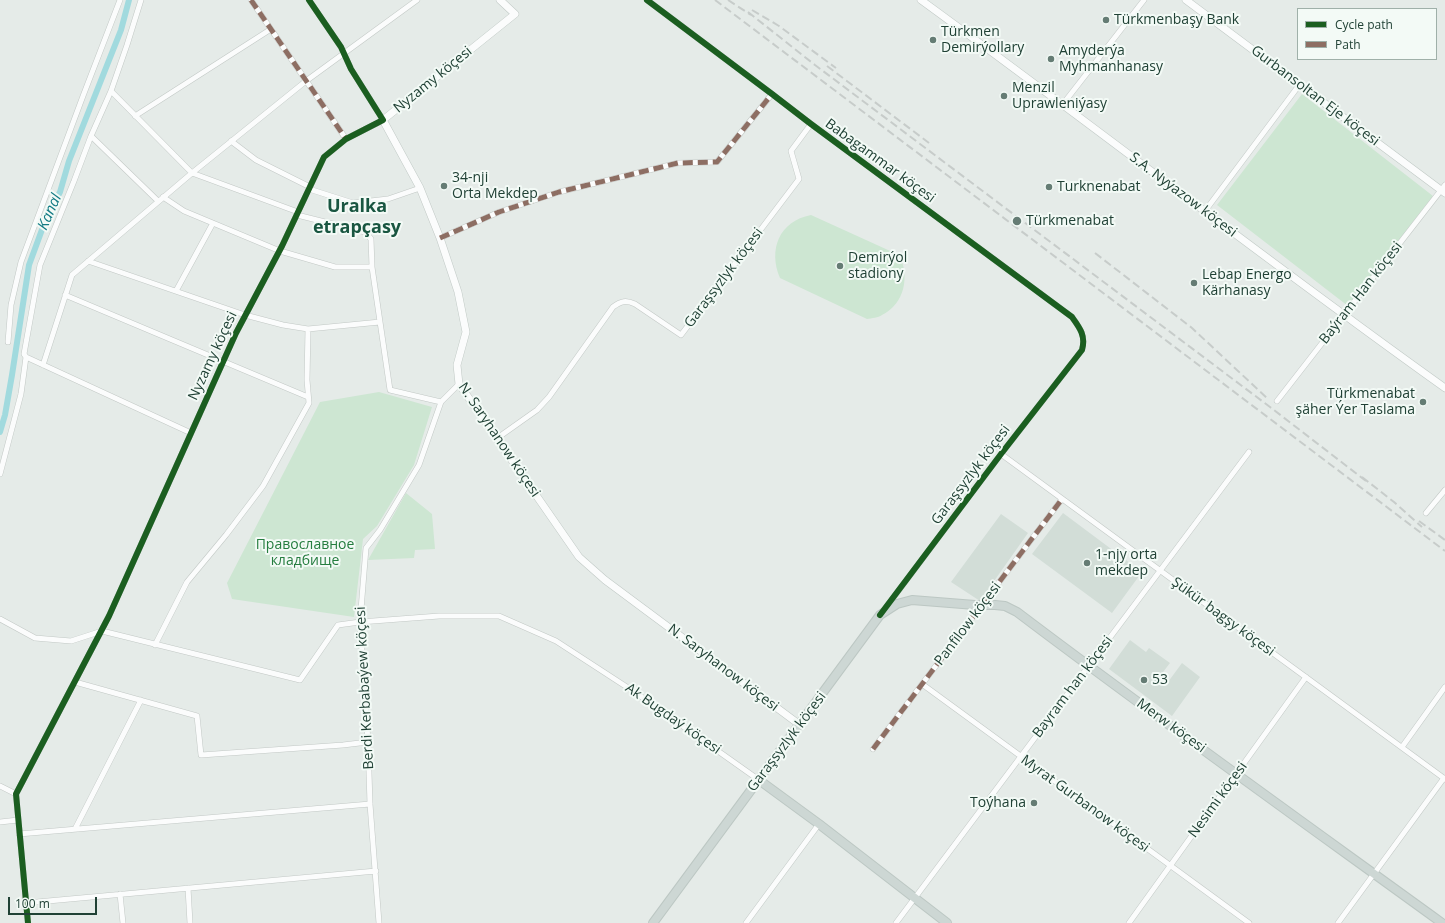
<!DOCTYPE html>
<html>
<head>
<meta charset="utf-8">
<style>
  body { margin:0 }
  #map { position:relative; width:1445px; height:923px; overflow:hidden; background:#e5ebe8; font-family:"Open Sans",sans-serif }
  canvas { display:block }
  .legend { position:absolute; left:1297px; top:8px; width:140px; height:52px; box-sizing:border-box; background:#f3faf6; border:1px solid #9fb0a9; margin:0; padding:5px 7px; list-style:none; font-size:12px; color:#204135 }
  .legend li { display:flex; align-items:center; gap:8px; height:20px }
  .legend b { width:20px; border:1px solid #9fb0a9 }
  .scale { position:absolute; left:8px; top:897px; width:89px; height:18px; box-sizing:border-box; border:2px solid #204135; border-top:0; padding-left:5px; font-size:12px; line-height:14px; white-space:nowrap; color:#204135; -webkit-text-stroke:3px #f3faf6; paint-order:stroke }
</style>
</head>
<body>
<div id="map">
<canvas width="1445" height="923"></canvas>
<ul class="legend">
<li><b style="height:5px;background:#1b5e20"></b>Cycle path</li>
<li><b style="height:5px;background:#8d6e63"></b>Path</li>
</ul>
<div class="scale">100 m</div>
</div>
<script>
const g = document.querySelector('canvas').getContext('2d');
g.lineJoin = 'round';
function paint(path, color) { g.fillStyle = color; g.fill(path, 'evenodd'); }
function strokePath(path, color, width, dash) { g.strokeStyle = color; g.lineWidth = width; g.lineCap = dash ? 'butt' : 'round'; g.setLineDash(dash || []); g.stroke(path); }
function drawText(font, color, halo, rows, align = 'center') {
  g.font = font + ' "Open Sans",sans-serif'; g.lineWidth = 4; g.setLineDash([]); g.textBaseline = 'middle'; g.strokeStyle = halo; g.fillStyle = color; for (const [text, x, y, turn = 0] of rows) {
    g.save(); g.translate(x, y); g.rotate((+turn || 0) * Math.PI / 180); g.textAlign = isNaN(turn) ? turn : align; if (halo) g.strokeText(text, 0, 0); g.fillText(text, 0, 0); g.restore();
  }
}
const built = new Path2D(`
  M 1063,513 L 1142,572 L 1112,613 L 1032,554 Z
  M 1001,514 L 1028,533 L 980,601 L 951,582 Z
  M 1130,640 L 1146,652 L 1149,648 L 1170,663 L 1160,676 L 1168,682 L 1182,663 L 1200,677 L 1172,716 L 1109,669 Z`);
const green = new Path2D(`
  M 1302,94 L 1433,196 L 1348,306 L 1217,205 Z
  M 811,215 L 899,255 C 910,275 905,304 882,315 C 878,318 872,318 867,319 L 780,278 C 768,250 779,221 811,215 Z
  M 379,392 L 432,407 L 414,465 L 377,526 L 363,539 L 354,617 L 232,599 L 227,583 L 320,402 Z
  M 406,493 L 432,514 L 435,549 L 415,550 L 414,558 L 368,560 Z`);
const canal = new Path2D(`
  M 0,432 L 5,415 L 12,375 L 29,265 L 47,216 L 60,192 L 69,161 L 121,30 L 129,0`);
const street = new Path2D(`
  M 251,0 L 346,139
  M 647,0 L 772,94 L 811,124 L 1072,317 C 1080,328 1086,336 1082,350 L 1001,454 L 884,610
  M 111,91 L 192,173 L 298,212
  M 1063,104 L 1144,0
  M 135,116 L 271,29
  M 91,136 L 158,201
  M 231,141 L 256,160 L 310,187
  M 309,189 L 353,203 L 388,199 L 420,188
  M 163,197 L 184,211 L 280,251 L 335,267 L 372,267 L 390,390 L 441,402
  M 1205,211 L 1300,84
  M 297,215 L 365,232 L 371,239 L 372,267
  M 440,238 L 499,212 L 559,192 L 678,163 L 717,162 L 772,94
  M 88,261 L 245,315 L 283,325 L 308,329 L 380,322
  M 176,291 L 213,223
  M 65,295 L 308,397
  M 8,342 L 11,305 L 21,262 L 83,96 L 120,0
  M 26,357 L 191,433
  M 43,365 L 72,275 L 192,173 L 306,81 L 417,0
  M 1277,401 L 1445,185
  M 496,439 L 537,410 L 549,397 L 613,307 C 621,301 626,300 635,304 L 681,335 L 799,179 L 791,151 L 811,124
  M 1001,454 L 1445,779
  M 0,474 L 21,394 L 26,357 L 24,354 L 40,265 L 74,181 L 91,136 L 111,91 L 127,45 L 141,0
  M 1426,513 L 1445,490
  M 0,619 L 35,638 L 71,641 L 102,631 L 300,680 L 338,625 L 360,622 L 439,616 L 499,616 L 556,641 L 636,693 L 759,780
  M 155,645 L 187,582 L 226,535 L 263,486 L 309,403 L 307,380 L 308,329
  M 75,682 L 197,716 L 201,755 L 343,745 L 368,742
  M 922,684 L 1249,923
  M 1402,747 L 1445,687
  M 873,749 L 1062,499
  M 0,786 L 16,794
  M 0,822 L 18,820
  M 75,829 L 141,700
  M 19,834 L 370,804
  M 188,888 L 190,923
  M 120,894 L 123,923
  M 26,903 L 376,871
  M 28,923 L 16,794 L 109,616 L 236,333 L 282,246 L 324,157 L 346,139 L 383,120 L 351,69 L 341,47 L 309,0
  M 379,923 L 370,804 L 368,742 L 360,622 L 366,548 L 380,530 L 419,465 L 441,402 L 459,384
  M 746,923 L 819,824
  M 896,923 L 1249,452
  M 1129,923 L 1306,677
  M 1338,923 L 1444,778`);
const secondary = new Path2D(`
  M 500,0 L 515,14 L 383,120 L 420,188 L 440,238 L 458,292 L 466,332 L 457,365 L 459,384 L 579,557 L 605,580 L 800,725
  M 921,0 C 1097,128 1268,262 1445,388
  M 1186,0 L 1445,193`);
const primary = new Path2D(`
  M 759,780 L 819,824 L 947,923
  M 653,923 L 880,615 L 897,604 L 912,600 L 975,605 L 995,605 L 1005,606 L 1017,612 C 1157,718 1300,820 1442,923`);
const rail = new Path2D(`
  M 715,0 L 1445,551
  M 728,0 L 751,15
  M 752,10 L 779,26 L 836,68
  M 748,12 L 815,65 L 1270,407 L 1366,481
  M 827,66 L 929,143
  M 1095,253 L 1192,328 L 1268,399
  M 1362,477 L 1394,502 L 1422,527
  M 1419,521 L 1445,540`);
const quiet = new Path2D(`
  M 251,0 L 346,139
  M 440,238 L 499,212 L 559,192 L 678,163 L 717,162 L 772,94 L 774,95
  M 873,749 L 1062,499`);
const cycleway = new Path2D(`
  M 647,0 L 772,94 L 811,124 L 1072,317 C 1080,328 1086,336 1082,350 L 1001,454 L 880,615
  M 28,923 L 16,794 L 109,616 L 236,333 L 282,246 L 324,157 L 346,139 L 383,120 L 351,69 L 341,47 L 309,0`);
const markers = [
  [1106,20,4,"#657c74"],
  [933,40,4,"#657c74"],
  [1051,59,4,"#657c74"],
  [1004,96,4,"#657c74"],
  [444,186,4,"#657c74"],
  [1049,187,4,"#657c74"],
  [1017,221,5,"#657c74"],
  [840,266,4,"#657c74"],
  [1194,283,4,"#657c74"],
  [1423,402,4,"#657c74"],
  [1087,563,4,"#657c74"],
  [1144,680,4,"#657c74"],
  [1034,803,4,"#657c74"]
];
const poiNames = [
  ["Türkmenbaşy Bank",1114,20],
  ["Türkmen",941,32],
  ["Demirýollary",941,48],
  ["Amyderýa",1059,51],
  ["Myhmanhanasy",1059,67],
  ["Menzil",1012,88],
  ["Uprawleniýasy",1012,104],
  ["34-nji",452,178],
  ["Orta Mekdep",452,194],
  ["Turknenabat",1057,187],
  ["Türkmenabat",1026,221],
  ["Demirýol",848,258],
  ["stadiony",848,274],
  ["Lebap Energo",1202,275],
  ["Kärhanasy",1202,291],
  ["Türkmenabat",1415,394,"right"],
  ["şäher Ýer Taslama",1415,410,"right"],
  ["1-njy orta",1095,555],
  ["mekdep",1095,571],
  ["53",1152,680],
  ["Toýhana",1026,803,"right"]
];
const streetNames = [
  ["Nyzamy köçesi",433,80,-39],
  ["Gurbansoltan Eje köçesi",1315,96,37],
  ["Babagammar köçesi",880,161,36],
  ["S.A. Nyýazow köçesi",1183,195,37],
  ["Garaşsyzlyk köçesi",724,278,-53],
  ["Baýram Han köçesi",1361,293,-52],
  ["Nyzamy köçesi",213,356,-65],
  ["N. Saryhanow köçesi",499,440,56],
  ["Garaşsyzlyk köçesi",971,475,-53],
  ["Şükür bagşy köçesi",1223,617,36],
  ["Panfilow köçesi",968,624,-53],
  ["N. Saryhanow köçesi",723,668,37],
  ["Bayram han köçesi",1073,687,-53],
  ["Berdi Kerbabaýew köçesi",365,688,-93],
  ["Ak Bugdaý köçesi",673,719,35],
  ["Merw köçesi",1171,726,36],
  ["Garaşsyzlyk köçesi",787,742,-53],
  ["Nesimi köçesi",1218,800,-54],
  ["Myrat Gurbanow köçesi",1085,804,36]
];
const parkNames = [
  ["Православное",305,545],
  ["кладбище",305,561]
];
const waterNames = [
  ["Kanal",50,212,-66]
];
const districtNames = [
  ["Uralka",357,207],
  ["etrapçasy",357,228]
];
paint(built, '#d2ddd7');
paint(green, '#cde6d2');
strokePath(canal, '#a1dade', 6);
strokePath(street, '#c2c8c5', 6);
strokePath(secondary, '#c0c9c5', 8);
strokePath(primary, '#bcc7c3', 10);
strokePath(street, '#fbfcfc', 5);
strokePath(secondary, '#fbfcfc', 7);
strokePath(primary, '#cdd7d4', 8);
strokePath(rail, '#c7ccca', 2, [8, 4]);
strokePath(quiet, '#8d6e63', 5, [10, 5]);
strokePath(cycleway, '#1b5e20', 6);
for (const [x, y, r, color] of markers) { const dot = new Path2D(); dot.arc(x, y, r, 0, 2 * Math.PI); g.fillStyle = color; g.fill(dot); strokePath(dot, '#f3faf6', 1.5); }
drawText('14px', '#204135', '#f3faf6', poiNames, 'left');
drawText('14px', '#204135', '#f3faf6', streetNames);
drawText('14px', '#257d3f', '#f3faf6', parkNames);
drawText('italic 15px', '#137b84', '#f3faf6', waterNames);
drawText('bold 18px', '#195641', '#f3faf6', districtNames);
</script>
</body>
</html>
